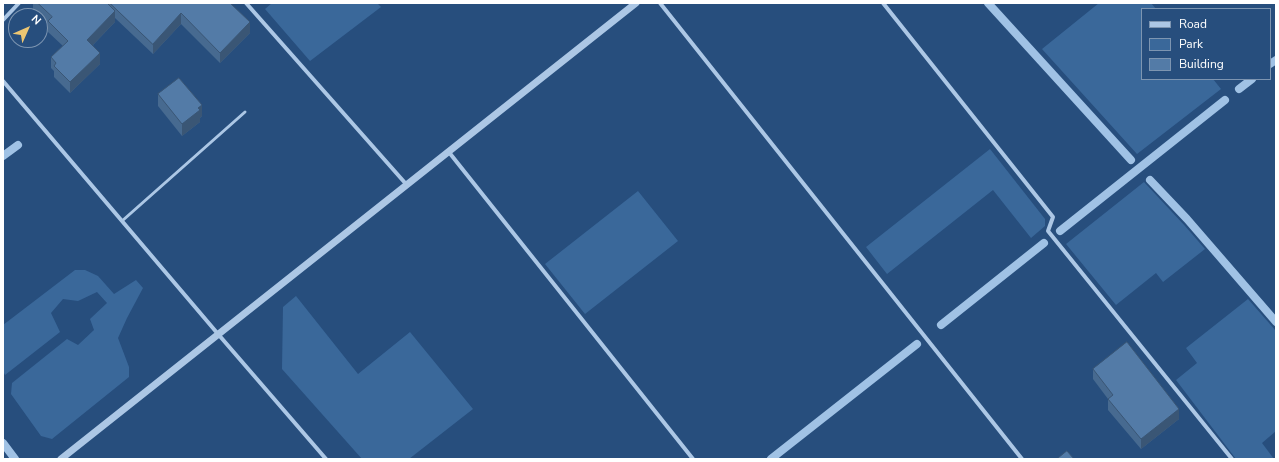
<!DOCTYPE html>
<html>
<head>
<meta charset="utf-8">
<style>
  body { margin:0 }
  #map { position:relative; width:1279px; height:462px; overflow:hidden; background:#274e7d; font-family:"Nunito Sans",sans-serif }
  canvas { display:block }
  .frame { position:absolute; inset:0; border:4px solid #fff; pointer-events:none }
  .legend { position:absolute; left:1141px; top:8px; width:130px; height:72px; box-sizing:border-box; background:#274e7d; border:1px solid #7d95b1; margin:0; padding:5px 7px; list-style:none; font-size:12px; color:#fff }
  .legend li { display:flex; align-items:center; gap:8px; height:20px }
  .legend b { width:20px; border:1px solid #7d95b1 }
  .north { position:absolute; left:8px; top:8px; width:40px; height:40px; box-sizing:border-box; background:#274e7d; border:1px solid #7d95b1; border-radius:50%; rotate:45deg; font-size:11px; font-weight:700; line-height:16px; text-align:center; color:#fff }
  .north::after { content:''; display:block; margin:auto; width:14px; height:18px; background:#edc672; clip-path:polygon(50% 0,100% 100%,50% 72%,0 100%) }
</style>
</head>
<body>
<div id="map">
<canvas width="1279" height="462"></canvas>
<div class="frame"></div>
<ul class="legend">
<li><b style="height:5px;background:#acc7e5"></b>Road</li>
<li><b style="height:11px;background:#3a689a"></b>Park</li>
<li><b style="height:11px;background:#537ba7"></b>Building</li>
</ul>
<div class="north">N</div>
</div>
<script>
const g = document.querySelector('canvas').getContext('2d');
g.lineJoin = 'round';
function paint(path, color) { g.fillStyle = color; g.fill(path, 'evenodd'); }
function strokePath(path, color, width, dash) { g.strokeStyle = color; g.lineWidth = width; g.lineCap = dash ? 'butt' : 'round'; g.setLineDash(dash || []); g.stroke(path); }
const green = new Path2D(`
  M 272,3 L 377,3 L 381,7 L 310,61 L 265,9 Z
  M 1099,3 L 1151,3 L 1156,9 L 1142,9 L 1142,79 L 1213,79 L 1221,89 L 1137,154 L 1042,49 Z
  M 990,149 L 1045,219 L 1045,226 L 1031,238 L 993,190 L 887,274 L 866,247 Z
  M 1144,182 L 1185,226 L 1205,249 L 1163,282 L 1156,273 L 1116,305 L 1066,244 Z
  M 638,191 L 678,241 L 585,314 L 545,264 Z
  M 75,270 L 85,270 L 98,276 L 114,294 L 136,280 L 143,288 L 127,318 L 118,338 L 129,367 L 129,377 L 52,439 L 41,436 L 11,394 L 12,383 L 67,339 L 78,345 L 94,330 L 90,319 L 107,303 L 97,292 L 78,301 L 63,299 L 51,313 L 60,332 L 5,375 L 3,371 L 3,325 Z
  M 296,296 L 358,374 L 410,332 L 473,409 L 409,459 L 362,459 L 282,369 L 283,307 Z
  M 1248,299 L 1276,331 L 1275,372 L 1276,431 L 1262,443 L 1274,459 L 1236,459 L 1176,380 L 1197,363 L 1186,348 Z`);
const stream = new Path2D(`
  M 988,3 L 1131,160
  M 1270,64 L 1276,60
  M 1239,89 L 1252,79
  M 3,156 L 18,145
  M 1150,180 L 1187,219 L 1276,322
  M 1060,231 L 1225,100
  M 941,325 L 1044,243
  M 3,443 L 15,459
  M 771,459 L 917,344`);
const service = new Path2D(`
  M 122,221 L 245,112`);
const minor = new Path2D(`
  M 246,3 L 406,184
  M 660,3 L 1022,459
  M 883,3 L 1053,217 L 1048,231 L 1232,459
  M 3,20 L 19,3
  M 3,81 L 218,334 L 326,459
  M 448,151 L 693,459`);
const tertiary = new Path2D(`
  M 61,459 L 636,3`);
const wall = new Path2D(`
  M 33,3 L 230,3 L 250,33 L 220,63 L 181,24 L 153,54 L 115,18 L 115,22 L 93,45 L 100,64 L 70,93 L 54,77 L 54,71 L 51,68 L 51,57 L 63,46 L 48,32 L 48,24 L 33,9 Z
  M 158,94 L 202,116 L 200,118 L 200,122 L 182,136 L 158,106 Z
  M 1093,369 L 1179,419 L 1141,449 L 1108,410 L 1108,399 L 1093,379 Z`);
const shadedWall = new Path2D(`
  M 115,11 L 115,22 L 87,51 L 87,40 Z
  M 181,13 L 181,24 L 153,54 L 153,44 Z
  M 250,22 L 250,33 L 220,63 L 220,53 Z
  M 100,53 L 100,64 L 70,93 L 70,82 Z
  M 202,105 L 202,116 L 200,118 L 200,122 L 182,136 L 182,124 Z
  M 1179,409 L 1179,419 L 1141,449 L 1141,439 Z`);
const building = new Path2D(`
  M 38,3 L 107,3 L 115,11 L 87,40 L 100,53 L 70,82 L 54,66 L 56,63 L 51,57 L 68,41 L 48,21 L 52,17 Z
  M 110,3 L 230,3 L 250,22 L 220,53 L 181,13 L 153,44 Z
  M 179,78 L 202,105 L 198,108 L 200,110 L 182,124 L 158,94 Z
  M 1127,342 L 1179,409 L 1141,439 L 1108,399 L 1113,395 L 1093,369 Z
  M 1067,451 L 1074,459 L 1057,459 Z`);
paint(green, '#3a689a');
strokePath(stream, '#a0c2e5', 8);
strokePath(service, '#acc7e5', 3);
strokePath(minor, '#acc7e5', 4);
strokePath(tertiary, '#acc7e5', 7);
paint(wall, '#476a90');
paint(shadedWall, '#3a5675');
paint(building, '#537ba7');
strokePath(building, '#3a5675', 1);
</script>
</body>
</html>
